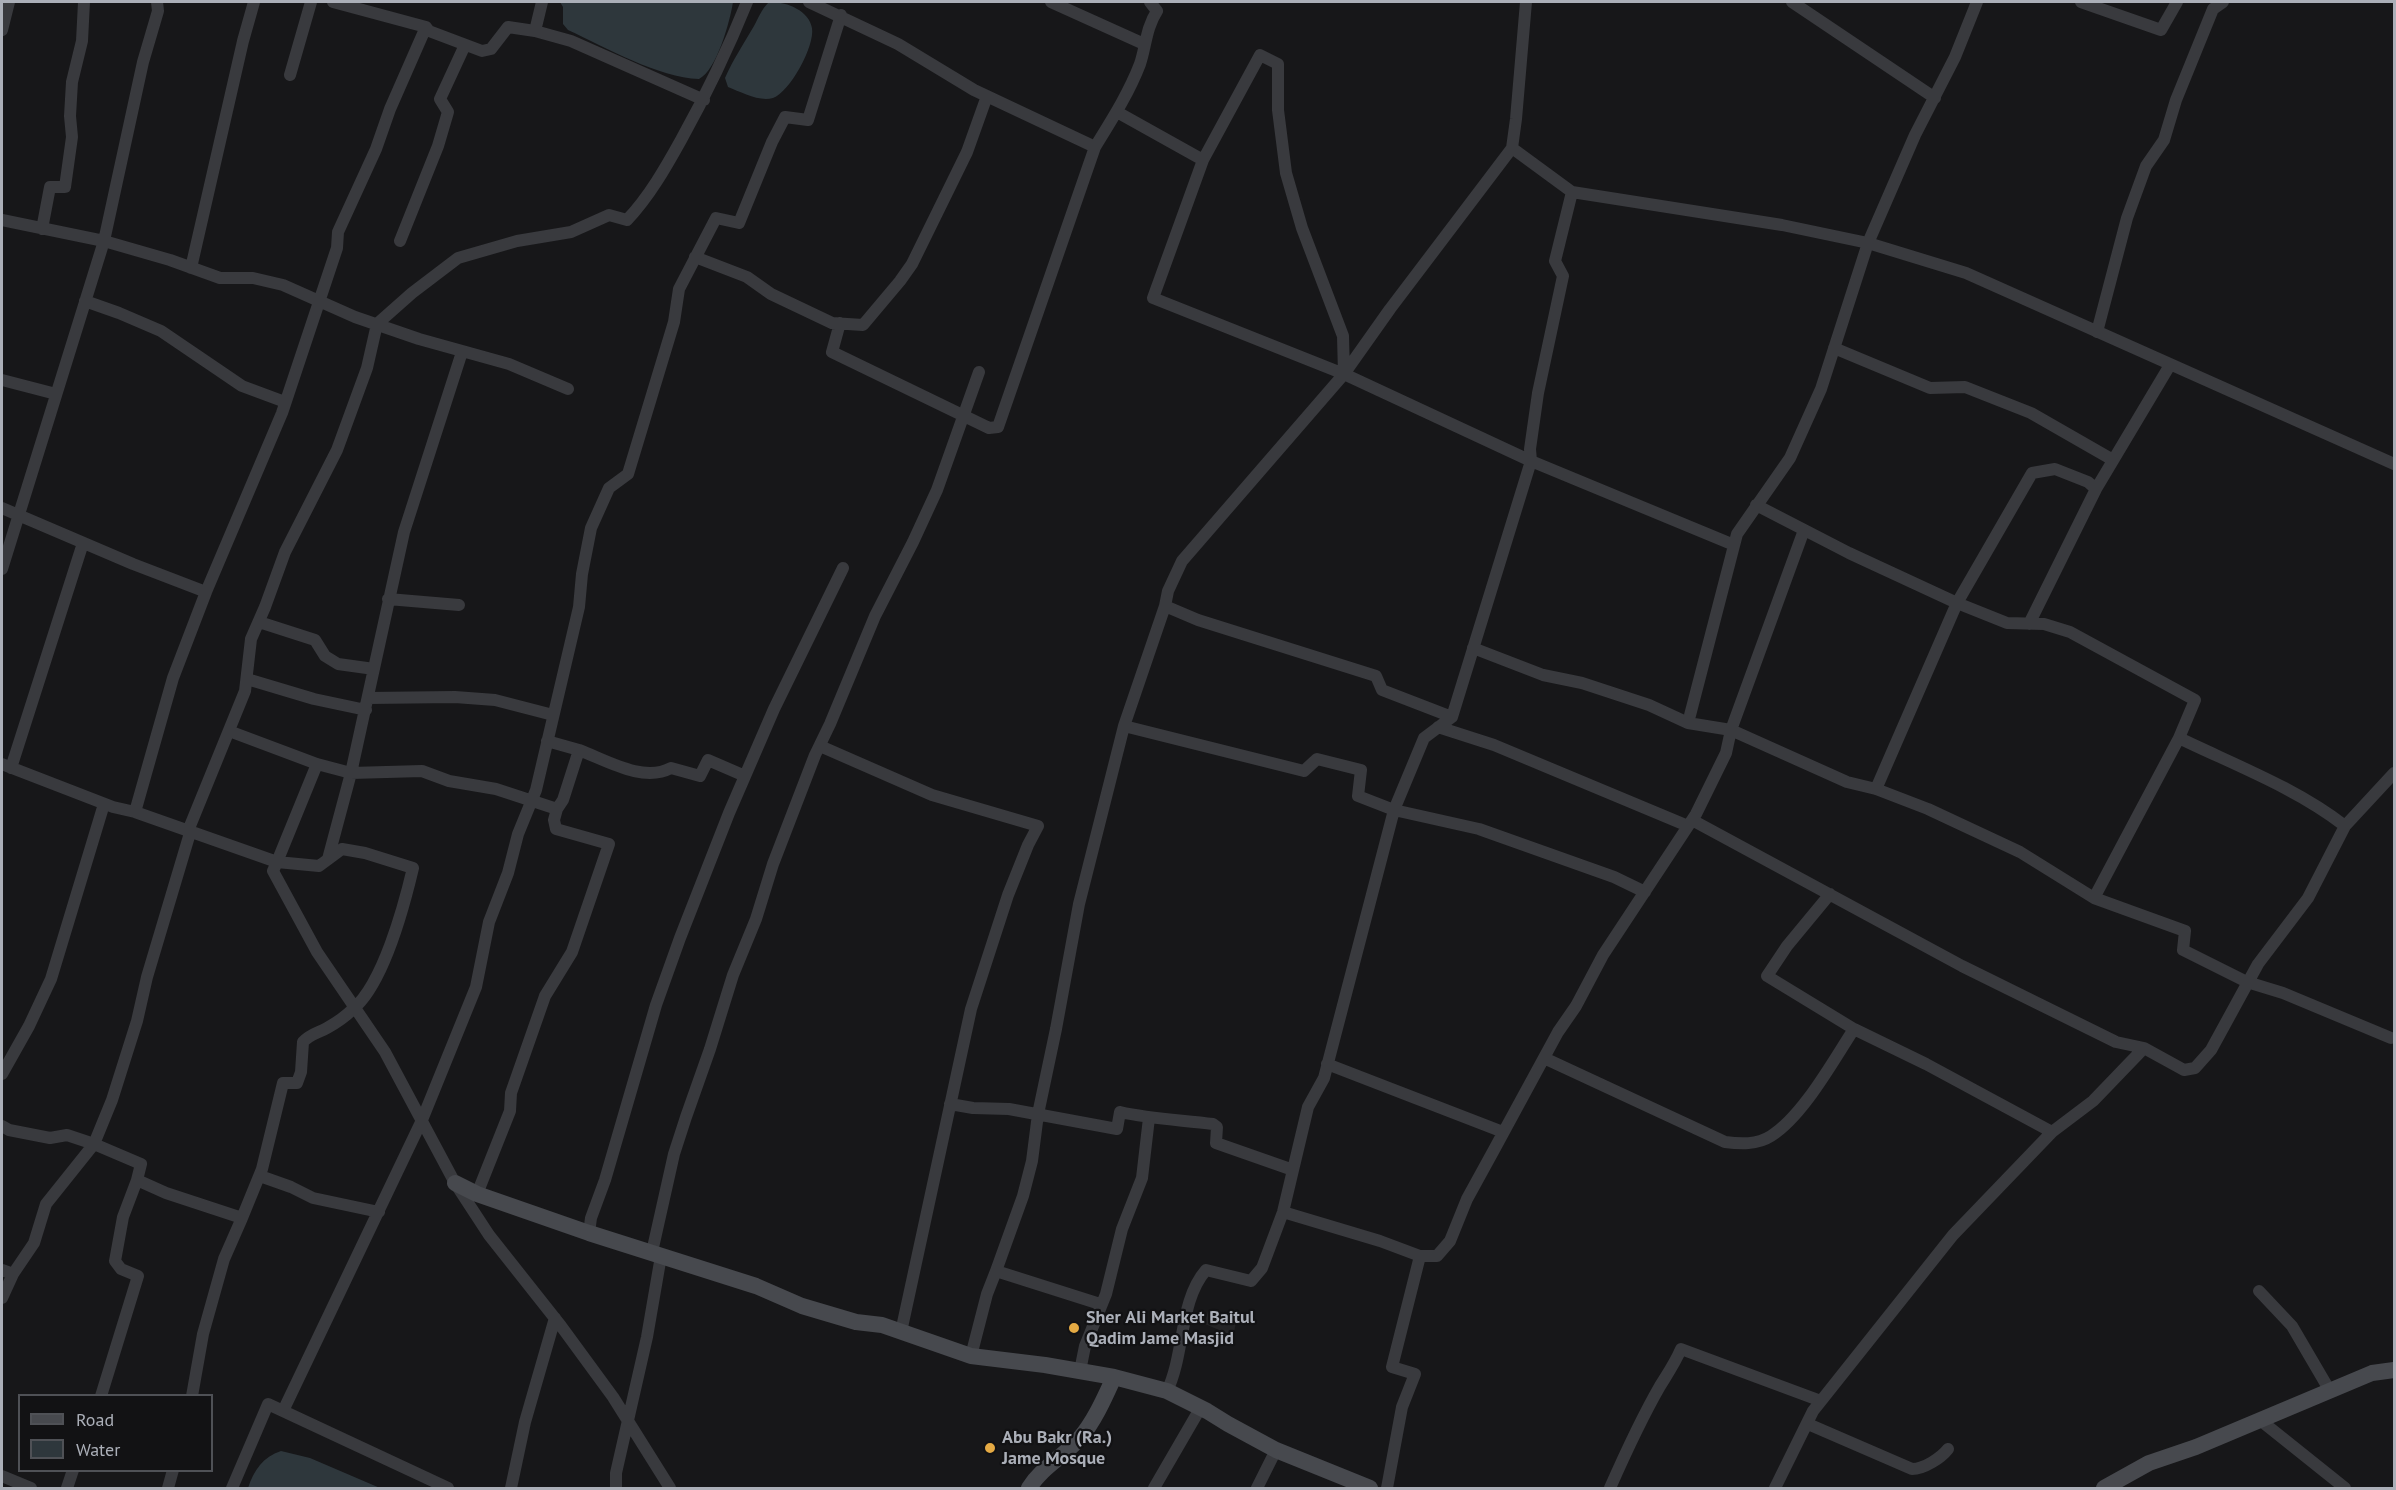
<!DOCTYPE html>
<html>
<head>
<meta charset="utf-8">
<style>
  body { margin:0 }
  #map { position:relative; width:2396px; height:1490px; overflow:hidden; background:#171719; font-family:"PT Sans",sans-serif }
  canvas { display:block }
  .frame { position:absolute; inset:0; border:3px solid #abafb8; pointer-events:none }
  .legend { position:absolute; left:18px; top:1394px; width:195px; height:78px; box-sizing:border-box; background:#121214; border:2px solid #4f5156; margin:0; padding:8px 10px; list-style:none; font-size:18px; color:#abafb8 }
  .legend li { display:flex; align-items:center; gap:12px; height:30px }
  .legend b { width:30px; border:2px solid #4f5156 }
</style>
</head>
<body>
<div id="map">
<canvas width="2396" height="1490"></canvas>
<div class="frame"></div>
<ul class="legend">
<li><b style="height:8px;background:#47494e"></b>Road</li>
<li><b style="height:16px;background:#2e373c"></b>Water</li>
</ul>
</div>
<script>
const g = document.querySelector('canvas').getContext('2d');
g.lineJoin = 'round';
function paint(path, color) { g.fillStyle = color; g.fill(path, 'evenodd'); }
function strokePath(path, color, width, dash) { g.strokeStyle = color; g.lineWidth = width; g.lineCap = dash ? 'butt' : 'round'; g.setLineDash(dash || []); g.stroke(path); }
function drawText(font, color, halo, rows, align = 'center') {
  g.font = font + ' "PT Sans",sans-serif'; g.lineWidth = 4.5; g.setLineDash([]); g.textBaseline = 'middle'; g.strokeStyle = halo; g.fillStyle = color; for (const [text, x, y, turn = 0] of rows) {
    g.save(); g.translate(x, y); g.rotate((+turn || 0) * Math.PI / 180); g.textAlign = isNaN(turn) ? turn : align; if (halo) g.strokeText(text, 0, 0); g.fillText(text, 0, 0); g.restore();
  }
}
const built = new Path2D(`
  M 1208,1311 L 1236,1323 L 1233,1336 L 1205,1324 Z`);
const water = new Path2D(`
  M 560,2 L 733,2 C 730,21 717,70 699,79 C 659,78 605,47 568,30 L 563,24 L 563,7 Z
  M 769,2 C 785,1 809,10 812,28 C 815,46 790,92 773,98 C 759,102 741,92 728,87 L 725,78 C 734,58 743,45 754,26 C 759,17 761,10 769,2 Z
  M 281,1451 L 310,1458 L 380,1488 L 248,1488 C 254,1470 263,1457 281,1451 Z`);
const street = new Path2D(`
  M 333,2 L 426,27 L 429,31 L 482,51 L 491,49 L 508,27 L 535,31 L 571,41 L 704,100
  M 809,2 L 898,44 L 974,90 L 1095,147
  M 1051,2 L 1144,44
  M 1792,2 L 1935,98
  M 2081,2 L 2161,30 L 2177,2
  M 2,30 L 9,2
  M 535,31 L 542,2
  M 290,75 L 311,2
  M 1117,112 L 1203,160 L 1260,55 L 1278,64 L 1278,110 L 1286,173 L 1302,228 L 1343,336 L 1344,374
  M 1203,160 L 1153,298 L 1344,374 L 1531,461 L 1734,545
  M 1572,192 L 1782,225 L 1868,243 L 1966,273 L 2394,464
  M 2,220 L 104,241 L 170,260 L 220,278 L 253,278 L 283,285 L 355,317 L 419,339 L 509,364 L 568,389
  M 42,229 L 50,187 L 65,187 L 72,137 L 70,116 L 72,82 L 82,41 L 84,2
  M 400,241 L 438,146 L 448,112 L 440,99 L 465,45
  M 695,257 L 747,277 L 771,294 L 832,323 L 863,325 L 900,281 L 912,264 L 967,152 L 987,96
  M 191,268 L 243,41 L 254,2
  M 85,301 L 119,313 L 161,331 L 242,386 L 285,402
  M 840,323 L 832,352 L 989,428 L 998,427 L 1095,147 C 1111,121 1129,93 1140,64 C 1146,46 1146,28 1157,11 L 1150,2
  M 2097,332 L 2127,218 L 2146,166 L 2164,140 L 2176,100 L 2213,9 L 2223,2
  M 1834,348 L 1930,388 L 1965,387 L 2031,413 L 2113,460
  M 2,380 L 56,394
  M 1756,505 L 1849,553 L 1957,603 L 2007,623 L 2044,624 L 2070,632 L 2195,700 L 2179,738
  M 2,508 L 133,564 L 206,592
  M 2,569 L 104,241 L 143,62 L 158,11 L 157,2
  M 388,599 L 459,605
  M 259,622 L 315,640 L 325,656 L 338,664 L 374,669
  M 2029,624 L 2096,489 L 2170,365
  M 1473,648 L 1543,675 L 1582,683 L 1649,705 L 1688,723 L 1731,730 L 1847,782 L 1876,789 L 1928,809 L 2020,852 L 2094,898 L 2185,931 L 2183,950 L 2247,982 L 2283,993 L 2391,1038
  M 247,679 L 314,699 L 366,710
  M 368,698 L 455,697 L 495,700 L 553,715
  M 1452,717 L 1382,690 L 1376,676 L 1198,620 L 1165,606 L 1168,591 L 1182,561 L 1344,374 L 1390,309 L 1512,148
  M 1688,723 L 1737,534 L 1790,458 L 1821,389 L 1868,243 L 1915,135 L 1955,57 L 1977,2
  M 1124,726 L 1165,606
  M 1438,727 L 1494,745 L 1688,826
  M 229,731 L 317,764 L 351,773 L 422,771 L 449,781 L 496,789 L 557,809
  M 820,746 L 932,795 L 1038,826 L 1028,845 L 1008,895 L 971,1009 L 901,1332
  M 579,750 C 606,760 643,783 671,768 L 700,776 L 708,760 L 745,776
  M 2,764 L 113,807 L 135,812 L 277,862 L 273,871 L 317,952 L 385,1052 L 455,1183 L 489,1235 L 561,1326 L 613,1397 L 670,1488
  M 11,768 L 83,543
  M 1876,789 L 1957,603 L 2032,473 L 2055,469 L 2088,482 L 2096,489
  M 135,812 L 173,678 L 206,592 L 282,413 L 337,248 L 338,232 L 376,149 L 390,109 L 426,27
  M 1692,820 L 1962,966 L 2116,1042 L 2144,1048 L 2184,1070 L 2195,1068 L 2211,1050 L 2258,964 L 2308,898 L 2345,826 L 2394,773
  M 328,859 L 351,773 L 404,532 L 462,352
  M 1830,894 L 1787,946 L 1767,976 L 1854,1029 L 1926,1064 L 2052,1132 L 2093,1101 L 2144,1048
  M 2094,898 L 2179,738 C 2235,765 2296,788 2345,826
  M 1544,1058 L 1725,1142 C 1740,1144 1757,1145 1771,1136 C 1803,1116 1833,1061 1854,1029
  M 1327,1064 L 1503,1132
  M 2,1074 L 29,1026 L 51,979 L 104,804
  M 950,1104 L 973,1108 L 1009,1109 L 1117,1129 L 1120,1112 C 1151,1119 1182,1120 1213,1124 L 1217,1127 L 1216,1143 L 1293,1170
  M 2,1126 L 9,1130 L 50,1138 L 67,1135 L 94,1144 L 141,1164 L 137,1180 L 166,1193 L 242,1218 L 224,1259 L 203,1334 L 192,1396
  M 260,1176 L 291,1187 L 313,1198 L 379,1212
  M 477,1194 L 510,1111 L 511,1093 L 545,996 L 572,952 L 609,844 L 556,829 L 554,820 L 557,809 L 563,800 L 579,750 L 547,741
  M 1283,1212 L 1380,1241 L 1420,1256 L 1437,1256 L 1450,1241 L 1467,1199 L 1495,1148 L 1558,1032 L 1576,1006 L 1603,955 L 1696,814 L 1726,753 L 1731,730 L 1804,530
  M 242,1218 L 262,1169 L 283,1083 L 297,1083 L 301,1072 L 303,1042 C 310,1034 318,1033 327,1028 C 336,1023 346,1016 353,1009 C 383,984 404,906 413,868 L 365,853 L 342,849 L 319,866 L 277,862 L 317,764
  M 589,1233 L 591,1218 L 605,1180 L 656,1005 L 680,938 L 729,813 L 774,709 L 843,568
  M 652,1252 L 674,1154 L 686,1117 L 710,1049 L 733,975 L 756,919 L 773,864 L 815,755 L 830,724 L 875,616 L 913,542 L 937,490 L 979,372
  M 2,1270 L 13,1274
  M 996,1271 L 1023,1196 L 1032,1161 L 1038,1114 L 1056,1029 L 1079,904 L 1124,726 L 1304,771 L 1317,759 L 1361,770 L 1358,796 L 1394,810 L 1479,829 L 1614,877 L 1645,892
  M 2259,1291 L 2292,1326 L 2330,1391
  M 2,1298 L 13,1274 L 34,1243 L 46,1204 L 94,1144 L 112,1100 L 137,1021 L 147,977 L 190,833 L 190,826 L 245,691 L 251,639 L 265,607 L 285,552 L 337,450 L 367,368 L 377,324 L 412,293 L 458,258 L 517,241 L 571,232 L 609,215 L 627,220 C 649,197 666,167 681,140 C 706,95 728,49 747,2
  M 971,1356 L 987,1294 L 996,1271 L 1100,1304
  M 1080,1371 L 1085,1346 L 1106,1294 L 1122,1229 L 1142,1178 L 1149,1118
  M 1167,1391 C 1185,1354 1179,1301 1206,1270 L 1251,1281 L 1262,1268 L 1283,1212 L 1308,1107 L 1324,1078 L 1394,810 L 1424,738 L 1452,717 L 1531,461 L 1530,449 L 1538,393 L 1563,276 L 1555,261 L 1572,192 L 1512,148 L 1516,119 L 1526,2
  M 101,1396 L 138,1276 L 121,1269 L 115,1261 L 123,1217 L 137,1180
  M 283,1411 L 422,1120 L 476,987 L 489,922 L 508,873 L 518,834 L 536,790 L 579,607 L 582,574 L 591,528 L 609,488 L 628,474 L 674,322 L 679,289 L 716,218 L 739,223 L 772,142 L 785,117 L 808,120 L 841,15
  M 2260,1420 L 2345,1488
  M 1808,1424 L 1912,1469 C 1924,1469 1941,1458 1948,1449
  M 2,1476 L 31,1488
  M 67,1488 L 73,1470
  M 168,1488 L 173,1470
  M 232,1488 L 268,1404 L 448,1488
  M 511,1488 L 525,1422 L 555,1318
  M 616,1488 L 616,1473 L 647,1337 L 661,1256
  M 1154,1488 L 1201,1407
  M 1257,1488 L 1276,1450
  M 1387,1488 L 1402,1407 L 1415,1374 L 1392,1367 L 1420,1256
  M 1610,1488 C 1625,1454 1641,1419 1660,1386 C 1668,1373 1675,1363 1681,1349 L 1821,1401
  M 1775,1488 L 1813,1411 L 1953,1235 L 2052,1132`);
const secondary = new Path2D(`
  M 455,1183 L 477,1194 L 589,1233 L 756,1286 L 802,1306 L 856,1322 L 882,1325 L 971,1356 L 1045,1365 L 1114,1377 L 1167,1391 L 1207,1411 L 1228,1424 L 1276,1450 L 1370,1488
  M 1029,1488 C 1042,1467 1063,1457 1079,1439 C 1094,1422 1105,1397 1114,1377
  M 2104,1488 L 2149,1463 L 2196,1447 L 2372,1373 L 2394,1370`);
const markers = [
  [1074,1328,6,"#e5aa44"],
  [990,1448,6,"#e5aa44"]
];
const poiNames = [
  ["Sher Ali Market Baitul",1086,1318],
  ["Qadim Jame Masjid",1086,1339],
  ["Abu Bakr (Ra.)",1002,1438],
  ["Jame Mosque",1002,1459]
];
paint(built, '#242426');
paint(water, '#2e373c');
strokePath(street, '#393a3e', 12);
strokePath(secondary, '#47494e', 16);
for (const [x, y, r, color] of markers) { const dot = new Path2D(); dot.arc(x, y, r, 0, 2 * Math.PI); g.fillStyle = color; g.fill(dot); strokePath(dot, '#121214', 2); }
drawText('bold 18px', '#abafb8', '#121214', poiNames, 'left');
</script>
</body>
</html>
